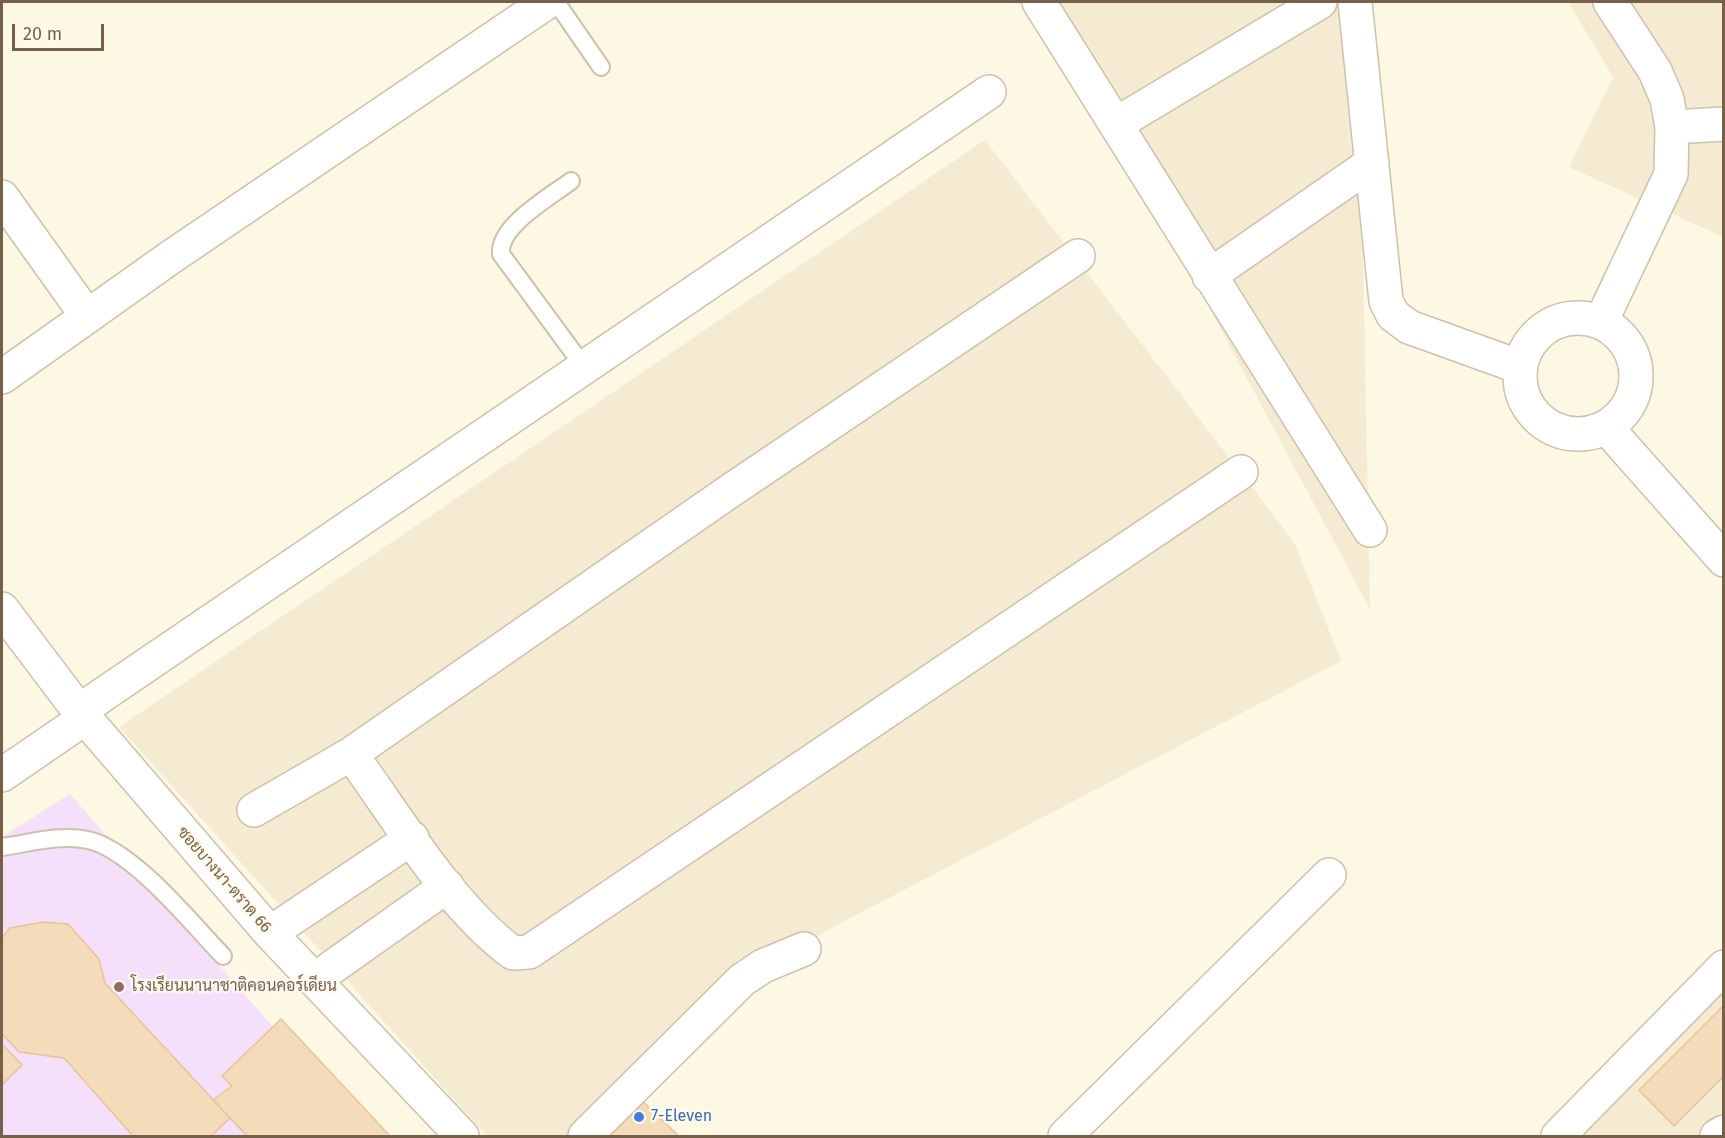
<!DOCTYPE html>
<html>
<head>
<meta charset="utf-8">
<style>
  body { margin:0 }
  #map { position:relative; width:1725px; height:1138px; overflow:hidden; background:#fdf8e4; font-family:"Fira Sans",sans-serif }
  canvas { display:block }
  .frame { position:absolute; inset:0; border:3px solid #776048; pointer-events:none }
  .scale { position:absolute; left:12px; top:24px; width:92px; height:27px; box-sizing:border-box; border:3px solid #776048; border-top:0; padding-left:8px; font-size:18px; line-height:21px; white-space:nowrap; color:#776048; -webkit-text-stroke:4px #fffaeb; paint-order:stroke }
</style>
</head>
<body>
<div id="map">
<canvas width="1725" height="1138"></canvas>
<div class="frame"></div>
<div class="scale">20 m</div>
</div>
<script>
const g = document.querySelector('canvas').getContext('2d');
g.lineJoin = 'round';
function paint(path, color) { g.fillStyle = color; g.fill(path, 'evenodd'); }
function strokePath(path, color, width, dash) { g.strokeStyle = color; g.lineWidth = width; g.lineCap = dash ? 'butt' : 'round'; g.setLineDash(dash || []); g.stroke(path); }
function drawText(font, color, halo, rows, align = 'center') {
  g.font = font + ' "Fira Sans",Sarabun,sans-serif'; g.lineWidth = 4.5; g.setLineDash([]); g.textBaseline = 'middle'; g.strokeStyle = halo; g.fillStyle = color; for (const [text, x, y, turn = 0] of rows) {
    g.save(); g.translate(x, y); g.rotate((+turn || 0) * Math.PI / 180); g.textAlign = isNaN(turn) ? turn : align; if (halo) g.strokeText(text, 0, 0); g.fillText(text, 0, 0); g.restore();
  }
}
const residential = new Path2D(`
  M 1046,2 L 1358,2 L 1370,609 Z
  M 1568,2 L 1723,2 L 1723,237 L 1569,167 L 1613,77 Z
  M 985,140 L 1294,542 L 1341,661 L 822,933 L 569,1136 L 487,1136 L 119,727 Z
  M 1723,986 L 1723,1136 L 1571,1136 Z`);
const education = new Path2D(`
  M 70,794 L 368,1136 L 2,1136 L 2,837 Z`);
const building = new Path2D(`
  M 43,922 L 68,924 L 99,959 L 105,983 L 230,1118 L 211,1136 L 133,1136 L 64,1058 L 19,1052 L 2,1034 L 2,938 L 10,928 Z
  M 1724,1005 L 1724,1076 L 1674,1126 L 1639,1090 Z
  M 281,1019 L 390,1136 L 247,1136 L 213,1100 L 232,1086 L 222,1076 Z
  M 2,1044 L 22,1065 L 2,1085 Z
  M 638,1097 L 679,1136 L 601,1136 Z`);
const lane = new Path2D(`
  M 556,2 L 601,67
  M 571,181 C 550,197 498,226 501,254 L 584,367
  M 2,847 C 30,843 60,834 88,840 C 133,850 191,923 223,956`);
const street = new Path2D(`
  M 1039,2 L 1370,530
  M 1355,2 L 1386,301 L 1393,315 L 1409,327 L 1520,367
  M 1116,124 L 1320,2
  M 1672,127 L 1724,124
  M 2,197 L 87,316
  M 1209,276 L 1372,163
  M1520 376a58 58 0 1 1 116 0a58 58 0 1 1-116 0Z
  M 1601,322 L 1671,174 L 1672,127 L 1667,99 L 1655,71 L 1610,2
  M 2,377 L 171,257 L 547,2
  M 1607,428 L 1724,560
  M 2,609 L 79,711 L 270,933 L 462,1136
  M 79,711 L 989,92
  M 351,754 C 397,817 450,907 513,953 L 529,952 L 1241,472
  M 2,775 L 85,718
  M 254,810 L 351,754 L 727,493 L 1078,256
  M 270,933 L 412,838
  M 314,980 L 447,886
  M 585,1136 L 742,980 L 763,966 L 804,949
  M 1065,1136 L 1329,875
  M 1558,1136 L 1724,967
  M 1717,1136 L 1724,1132`);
const markers = [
  [119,987,6,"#8d6e63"],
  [639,1117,6,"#3f7fe0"]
];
const streetNames = [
  ["ซอยบางนา-ตราด 66",224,880,49]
];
const educationNames = [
  ["โรงเรียนนานาชาติคอนคอร์เดียน",131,987]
];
const shopNames = [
  ["7-Eleven",651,1117]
];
paint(residential, '#f5ebd2');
paint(education, '#f4e0fa');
paint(building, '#f4dbba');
strokePath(building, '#e7c499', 1.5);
strokePath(lane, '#cfc0aa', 20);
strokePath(street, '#cfc0aa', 36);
strokePath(lane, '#fff', 16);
strokePath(street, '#fff', 33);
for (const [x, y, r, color] of markers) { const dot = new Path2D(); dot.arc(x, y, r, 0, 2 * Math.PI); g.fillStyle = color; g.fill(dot); strokePath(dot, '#fffaeb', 2); }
drawText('16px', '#776048', '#fffaeb', streetNames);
drawText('16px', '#785e54', '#fffaeb', educationNames, 'left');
drawText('16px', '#366cbe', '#fffaeb', shopNames, 'left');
</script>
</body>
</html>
